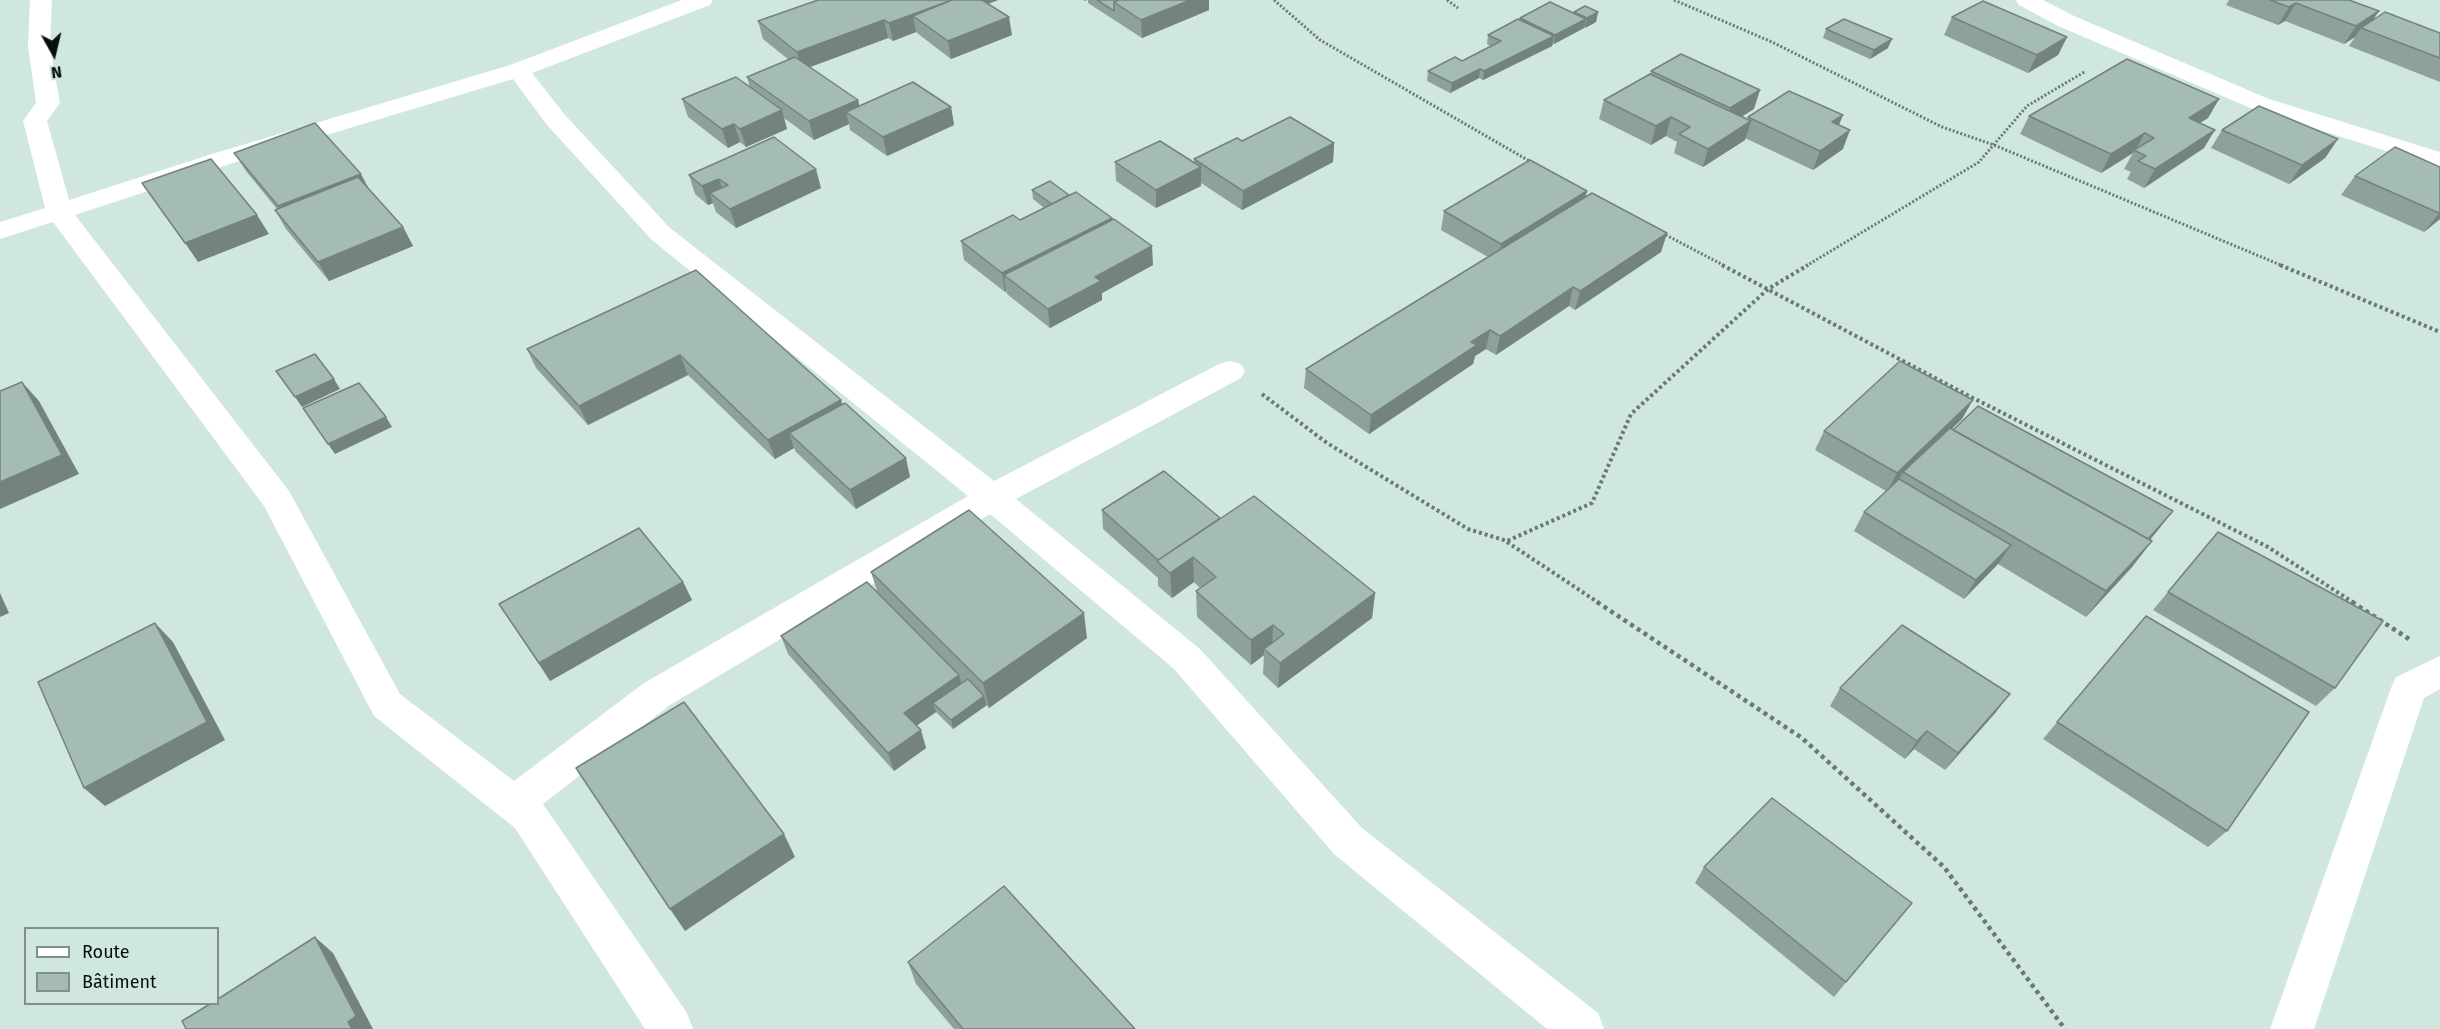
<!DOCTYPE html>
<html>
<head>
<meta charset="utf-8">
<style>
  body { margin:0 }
  #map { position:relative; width:2440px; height:1029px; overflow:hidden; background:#cfe6e1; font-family:"Fira Sans",sans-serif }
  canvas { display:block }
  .legend { position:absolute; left:24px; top:927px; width:195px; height:78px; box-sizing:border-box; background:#cfe6e1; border:2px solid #7f908d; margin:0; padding:8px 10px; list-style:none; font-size:18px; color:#08100e }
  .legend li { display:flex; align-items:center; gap:12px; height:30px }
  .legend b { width:30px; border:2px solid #7f908d }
  .north { position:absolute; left:24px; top:24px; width:60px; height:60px; -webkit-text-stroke:4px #cfe6e1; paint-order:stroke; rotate:172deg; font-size:16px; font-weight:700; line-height:24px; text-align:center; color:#08100e }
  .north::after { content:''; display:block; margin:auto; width:21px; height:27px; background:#08100e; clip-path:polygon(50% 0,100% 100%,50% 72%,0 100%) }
</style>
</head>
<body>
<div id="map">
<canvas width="2440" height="1029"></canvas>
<ul class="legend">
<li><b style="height:8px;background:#fff"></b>Route</li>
<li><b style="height:16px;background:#a5bbb6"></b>Bâtiment</li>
</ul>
<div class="north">N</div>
</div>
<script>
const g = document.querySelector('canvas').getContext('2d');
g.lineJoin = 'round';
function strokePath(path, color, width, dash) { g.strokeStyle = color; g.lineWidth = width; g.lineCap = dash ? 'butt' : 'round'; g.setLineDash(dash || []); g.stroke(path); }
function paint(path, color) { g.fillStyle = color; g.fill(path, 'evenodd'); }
const pathFar2 = new Path2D(`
  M 1274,0 L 1320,40 L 1531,162
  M 1447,0 L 1458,8
  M 1674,0 L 1772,42 L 1942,127 L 1994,145 L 2283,266
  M 1662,233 L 1725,266
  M 1806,266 L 1979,162 L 2027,106 L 2086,71`);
const pathFar1 = new Path2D(`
  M 1722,265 L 1969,396 L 2268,547 L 2354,603
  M 2280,265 L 2440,332
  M 1262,394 L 1327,443 L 1468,529 L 1507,541 L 1592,503 L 1631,414 L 1768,289 L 1808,265
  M 1507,542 L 1599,603`);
const path = new Path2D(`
  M 1597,602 L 1802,738 L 1944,867 L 2065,1029
  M 2352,602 L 2409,639`);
const street = new Path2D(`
  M 30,0 L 52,0 L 50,46 L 60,103 L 47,121 L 69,200 L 212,154 L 510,65 L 682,0 L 713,0 L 710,5 L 532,73 L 565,115 L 670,228 L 994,481 L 1219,364 L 1230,361 L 1241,364 L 1245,371 L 1241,378 L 1016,499 L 1200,649 L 1362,828 L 1598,1013 L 1604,1029 L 1547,1029 L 1334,854 L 1174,669 L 990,514 L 670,705 L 543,804 L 687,1013 L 693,1029 L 645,1029 L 515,828 L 374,716 L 264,506 L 53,222 L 0,239 L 0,222 L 45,208 L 23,121 L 36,103 L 28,46 ZM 513,79 L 547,125 L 652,240 L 968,496 L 644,683 L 514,781 L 400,694 L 289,491 L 75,215 L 230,164 Z
  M 2016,0 L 2043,0 L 2074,16 L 2269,99 L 2440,152 L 2440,168 L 2253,109 L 2058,26 L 2019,5 Z
  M 2440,656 L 2440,689 L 2424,698 L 2314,1029 L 2270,1029 L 2391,688 L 2396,677 Z`);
const wall = new Path2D(`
  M 818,0 L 998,0 L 988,4 L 1012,35 L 951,59 L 917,33 L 916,32 L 893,41 L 888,38 L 810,67 L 858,100 L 859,106 L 951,107 L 954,125 L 887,156 L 850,130 L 849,124 L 814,140 L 784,118 L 787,129 L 746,147 L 740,142 L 728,148 L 688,117 L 682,99 L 750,88 L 747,77 L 789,60 L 763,39 L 758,21 Z
  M 1083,0 L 1209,0 L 1209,10 L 1142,38 L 1088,3 L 1088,0 L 1085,1 Z
  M 2229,0 L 2349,0 L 2373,20 L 2440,33 L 2440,82 L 2349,46 L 2355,37 L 2344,44 L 2285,21 L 2278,25 L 2226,5 Z
  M 1574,12 L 1598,12 L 1596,22 L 1585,28 L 1584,27 L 1584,28 L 1554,44 L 1553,44 L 1552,46 L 1483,80 L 1479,78 L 1450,93 L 1427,81 L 1428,71 L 1462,61 L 1490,46 L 1487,44 L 1488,35 L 1519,20 L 1520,18 L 1573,13 Z
  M 1952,17 L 2067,37 L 2058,55 L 2028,73 L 1944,35 Z
  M 1826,29 L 1888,48 L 1870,59 L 1823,38 Z
  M 1651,71 L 1754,109 L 1741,117 L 1747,120 L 1748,117 L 1843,115 L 1839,125 L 1843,149 L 1813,170 L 1745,138 L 1745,140 L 1703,167 L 1674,153 L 1677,142 L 1666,136 L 1651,145 L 1599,119 L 1604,100 L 1650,74 Z
  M 2219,99 L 2208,118 L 2200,123 L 2204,148 L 2144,188 L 2127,179 L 2131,172 L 2124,169 L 2133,153 L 2101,173 L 2020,134 L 2029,116 Z
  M 2222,130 L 2338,139 L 2325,158 L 2289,184 L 2211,148 Z
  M 1242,141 L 1334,143 L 1333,162 L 1242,210 L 1201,183 L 1201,186 L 1156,208 L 1116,181 L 1115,162 L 1194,162 L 1194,159 Z
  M 234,153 L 371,191 L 403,227 L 413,246 L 329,281 L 286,229 L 275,210 L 277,209 L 246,171 Z
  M 2440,167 L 2440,219 L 2424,232 L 2341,195 L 2355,176 Z
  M 689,175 L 821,188 L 736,228 L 716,212 L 713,203 L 708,205 L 695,194 Z
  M 1032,190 L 1069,195 L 1112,220 L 1153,265 L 1102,293 L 1102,300 L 1050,328 L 1007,294 L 1006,291 L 1005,292 L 964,260 L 961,241 L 1020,220 L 1044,208 L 1033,199 Z
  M 1587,191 L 1585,197 L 1667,233 L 1661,252 L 1575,310 L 1569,306 L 1496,355 L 1486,349 L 1475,356 L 1473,364 L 1369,434 L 1304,388 L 1306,369 L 1488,257 L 1441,230 L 1444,211 Z
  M 696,270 L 842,404 L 910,477 L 856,509 L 796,452 L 794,448 L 775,459 L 688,375 L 588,425 L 536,368 L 527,349 Z
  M 1962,419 L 1951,429 L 2173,511 L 2150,540 L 2152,541 L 2132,567 L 2086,617 L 1998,564 L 1964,599 L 1854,531 L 1864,512 L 1886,491 L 1815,450 L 1824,431 Z
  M 1102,510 L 1220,519 L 1375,593 L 1372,618 L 1278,688 L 1263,674 L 1264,655 L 1251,665 L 1197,617 L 1196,591 L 1200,588 L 1194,582 L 1172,598 L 1158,586 L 1158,578 L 1103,529 Z
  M 2218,532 L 2335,688 L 2316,706 L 2153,610 Z
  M 871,572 L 1087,638 L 989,708 L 987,705 L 953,729 L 936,712 L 916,726 L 926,748 L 894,771 L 788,654 L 781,636 L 877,591 Z
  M 683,582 L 692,600 L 550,681 L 499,604 Z
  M 2146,616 L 2227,831 L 2208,847 L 2043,739 Z
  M 1840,688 L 1996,712 L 1945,770 L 1914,749 L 1905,759 L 1830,706 Z
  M 1704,867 L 1912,903 L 1834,997 L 1695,883 Z
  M 908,962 L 1135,1029 L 954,1029 L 916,984 Z`);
const shadedWall = new Path2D(`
  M 952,0 L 913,16 L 916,32 L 893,41 L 889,23 Z
  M 970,0 L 998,0 L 972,10 Z
  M 1190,0 L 1209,0 L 1209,10 L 1142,38 L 1141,20 Z
  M 2296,3 L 2285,21 L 2278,25 L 2289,7 Z
  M 2379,11 L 2367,29 L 2361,28 L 2355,37 L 2344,44 L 2356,26 Z
  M 1598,12 L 1596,22 L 1585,28 L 1587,18 Z
  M 1009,17 L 1012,35 L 951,59 L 948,41 Z
  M 1586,19 L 1584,28 L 1554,44 L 1555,35 Z
  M 884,20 L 888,38 L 802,70 L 797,52 Z
  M 1554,36 L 1552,46 L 1483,80 L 1484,71 Z
  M 2067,37 L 2058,55 L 2028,73 L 2037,55 Z
  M 1892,39 L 1888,48 L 1870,59 L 1874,50 Z
  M 1480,69 L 1479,78 L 1450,93 L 1452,83 Z
  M 1760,90 L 1754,109 L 1725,127 L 1730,108 Z
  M 2219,99 L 2208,118 L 2178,136 L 2189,118 Z
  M 858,100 L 862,118 L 846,112 L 849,124 L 814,140 L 809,121 Z
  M 951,107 L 954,125 L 887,156 L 883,137 Z
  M 782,110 L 787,129 L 746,147 L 740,129 Z
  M 1843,115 L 1835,134 L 1832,122 Z
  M 1671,117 L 1666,136 L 1651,145 L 1656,126 Z
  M 1751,121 L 1745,140 L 1703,167 L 1708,149 Z
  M 734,124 L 740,142 L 728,148 L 722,129 Z
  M 1850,130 L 1843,149 L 1813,170 L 1820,151 Z
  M 2215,130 L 2204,148 L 2144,188 L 2155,169 Z
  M 2145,133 L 2135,151 L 2134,150 L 2133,153 L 2101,173 L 2111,154 Z
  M 2338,139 L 2325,158 L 2289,184 L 2302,165 Z
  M 1334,143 L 1333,162 L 1242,210 L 1243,191 Z
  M 1201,167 L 1201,186 L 1156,208 L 1156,190 Z
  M 816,169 L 821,188 L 736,228 L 730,209 Z
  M 361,174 L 371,193 L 289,225 L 278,206 Z
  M 719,179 L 725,197 L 710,193 L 713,203 L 708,205 L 702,186 Z
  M 1587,191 L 1582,210 L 1498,263 L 1501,244 Z
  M 2440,212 L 2440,219 L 2424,232 Z
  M 257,215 L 269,234 L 198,262 L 185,243 Z
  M 1112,218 L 1113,237 L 1004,275 L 1006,291 L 1005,292 L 1002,273 Z
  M 403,227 L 413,246 L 329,281 L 318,262 Z
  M 1667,233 L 1661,252 L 1575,310 L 1580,291 Z
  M 1152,246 L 1153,265 L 1102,293 L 1102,300 L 1050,328 L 1048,309 L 1095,277 Z
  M 1573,287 L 1569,306 L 1496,355 L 1500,336 Z
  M 1490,330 L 1486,349 L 1475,356 L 1473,364 L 1369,434 L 1371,415 Z
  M 680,355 L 688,375 L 588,425 L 579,406 Z
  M 334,379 L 340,389 L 302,407 L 295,397 Z
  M 22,382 L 39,401 L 79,474 L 0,509 L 0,482 Z
  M 841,400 L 847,419 L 789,433 L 794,448 L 775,459 L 768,440 Z
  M 1973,400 L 1962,419 L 1905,474 L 1903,472 L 1898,481 L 1887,492 L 1897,473 Z
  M 386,417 L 392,427 L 335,454 L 328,444 Z
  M 906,458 L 910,477 L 856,509 L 850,490 Z
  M 2173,511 L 2158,530 L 2131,561 L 2145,542 Z
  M 2152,541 L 2132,567 L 2086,617 L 2106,591 Z
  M 2011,545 L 1998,564 L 1964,599 L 1976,580 Z
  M 1193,557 L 1194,582 L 1172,598 L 1170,573 Z
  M 683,582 L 692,600 L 550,681 L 539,663 Z
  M 0,593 L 9,613 L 0,617 Z
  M 1375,593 L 1372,618 L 1278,688 L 1280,663 Z
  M 1084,613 L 1087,638 L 989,708 L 983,683 Z
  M 155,623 L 173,642 L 225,740 L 105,806 L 84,788 Z
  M 1273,625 L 1272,650 L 1264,649 L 1264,655 L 1251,665 L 1251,640 Z
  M 959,675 L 964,693 L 933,703 L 936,712 L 909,731 L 904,713 Z
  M 2010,694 L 1996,712 L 1945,770 L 1958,753 Z
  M 984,696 L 987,705 L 953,729 L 951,720 Z
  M 921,730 L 926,748 L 894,771 L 888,753 Z
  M 1927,731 L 1914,749 L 1905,759 L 1917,741 Z
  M 784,834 L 795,857 L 685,931 L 670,909 Z
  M 315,937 L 333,953 L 373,1029 L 352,1029 L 348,1022 Z`);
const building = new Path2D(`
  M 818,0 L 952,0 L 889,23 L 884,20 L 797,52 L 758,21 Z
  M 952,0 L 982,0 L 1009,17 L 948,41 L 913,16 Z
  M 1097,0 L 1119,0 L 1114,2 L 1114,11 Z
  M 1119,0 L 1190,0 L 1141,20 L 1114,2 Z
  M 2270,0 L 2349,0 L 2379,11 L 2356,26 L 2296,3 L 2289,7 Z
  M 1983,1 L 2067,37 L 2037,55 L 1952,17 Z
  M 1550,2 L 1586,19 L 1555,35 L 1520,18 Z
  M 1585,6 L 1598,12 L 1587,18 L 1574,12 Z
  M 2385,12 L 2440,33 L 2440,58 L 2361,28 Z
  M 1518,19 L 1554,36 L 1484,71 L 1480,69 L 1452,83 L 1428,71 L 1455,57 L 1462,61 L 1501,41 L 1488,35 Z
  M 1844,19 L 1892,39 L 1874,50 L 1826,29 Z
  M 1681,54 L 1760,90 L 1730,108 L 1651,71 Z
  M 795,57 L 858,100 L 809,121 L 747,77 Z
  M 2127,59 L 2219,99 L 2189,118 L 2215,130 L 2155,169 L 2138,161 L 2146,156 L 2134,150 L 2154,138 L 2145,133 L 2111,154 L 2029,116 Z
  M 1650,74 L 1751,121 L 1708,149 L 1679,134 L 1690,127 L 1671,117 L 1656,126 L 1604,100 Z
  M 736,77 L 782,110 L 740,129 L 734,124 L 722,129 L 682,99 Z
  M 913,82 L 951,107 L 883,137 L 846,112 Z
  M 1789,91 L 1843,115 L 1832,122 L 1850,130 L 1820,151 L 1748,117 Z
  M 2259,106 L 2338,139 L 2302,165 L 2222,130 Z
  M 1290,117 L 1334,143 L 1243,191 L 1194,159 L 1237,138 L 1242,141 Z
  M 315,123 L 361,174 L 278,206 L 234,153 Z
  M 774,137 L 816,169 L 730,209 L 710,193 L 728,185 L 719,179 L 702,186 L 689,175 Z
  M 1160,141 L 1201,167 L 1156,190 L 1115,162 Z
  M 2395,147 L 2440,167 L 2440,212 L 2439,213 L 2355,176 Z
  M 211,159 L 257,215 L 185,243 L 142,183 Z
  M 1530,160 L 1587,191 L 1501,244 L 1444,211 Z
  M 358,177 L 403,227 L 318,262 L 275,210 Z
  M 1050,181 L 1069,195 L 1052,204 L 1032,190 Z
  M 1076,192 L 1112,218 L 1002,273 L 961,241 L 1013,215 L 1020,220 Z
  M 1592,193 L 1667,233 L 1580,291 L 1573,287 L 1500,336 L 1490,330 L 1471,342 L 1477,345 L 1371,415 L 1306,369 Z
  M 1114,219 L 1152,246 L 1095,277 L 1101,281 L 1048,309 L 1004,275 Z
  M 696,270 L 841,400 L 768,440 L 680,355 L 579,406 L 527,349 Z
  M 315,354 L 334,379 L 295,397 L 276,371 Z
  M 1900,361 L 1973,400 L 1897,473 L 1824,431 Z
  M 22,382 L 62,455 L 0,482 L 0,391 Z
  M 359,383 L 386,417 L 328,444 L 303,408 Z
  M 845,403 L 906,458 L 850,490 L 789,433 Z
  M 1978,406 L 2173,511 L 2148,539 L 1953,430 Z
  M 1950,428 L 2152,541 L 2106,591 L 1903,472 Z
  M 1164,471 L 1220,518 L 1158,560 L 1102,510 Z
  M 1899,479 L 2011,545 L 1976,580 L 1864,512 Z
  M 1254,496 L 1375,593 L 1280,663 L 1264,649 L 1284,634 L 1273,625 L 1251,640 L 1196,591 L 1216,577 L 1193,557 L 1170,573 L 1157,561 Z
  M 969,510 L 1084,613 L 983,683 L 871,572 Z
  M 639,528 L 683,582 L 539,663 L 499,604 Z
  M 2218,532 L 2383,621 L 2335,688 L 2168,592 Z
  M 867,582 L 959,675 L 904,713 L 921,730 L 888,753 L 781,636 Z
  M 2146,616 L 2309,712 L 2227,831 L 2057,722 Z
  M 155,623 L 207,722 L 84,788 L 38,682 Z
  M 1902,625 L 2010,694 L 1958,753 L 1927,731 L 1917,741 L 1840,688 Z
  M 968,679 L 984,696 L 951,720 L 933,703 Z
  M 684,702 L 784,834 L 670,909 L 576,768 Z
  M 1772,798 L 1912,903 L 1846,982 L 1704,867 Z
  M 1004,886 L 1135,1029 L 963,1029 L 908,962 Z
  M 315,937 L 356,1016 L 348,1022 L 352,1029 L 186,1029 L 182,1021 L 210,1004 L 218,1004 L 218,999 Z`);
strokePath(pathFar2, '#697975', 3, [2, 2]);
strokePath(pathFar1, '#697975', 4, [3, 3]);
strokePath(path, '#697975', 4.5, [4, 4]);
paint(street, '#fff');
paint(wall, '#8ea19d');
paint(shadedWall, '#74837f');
paint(building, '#a5bbb6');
strokePath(building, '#74837f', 1.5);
</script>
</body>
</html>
